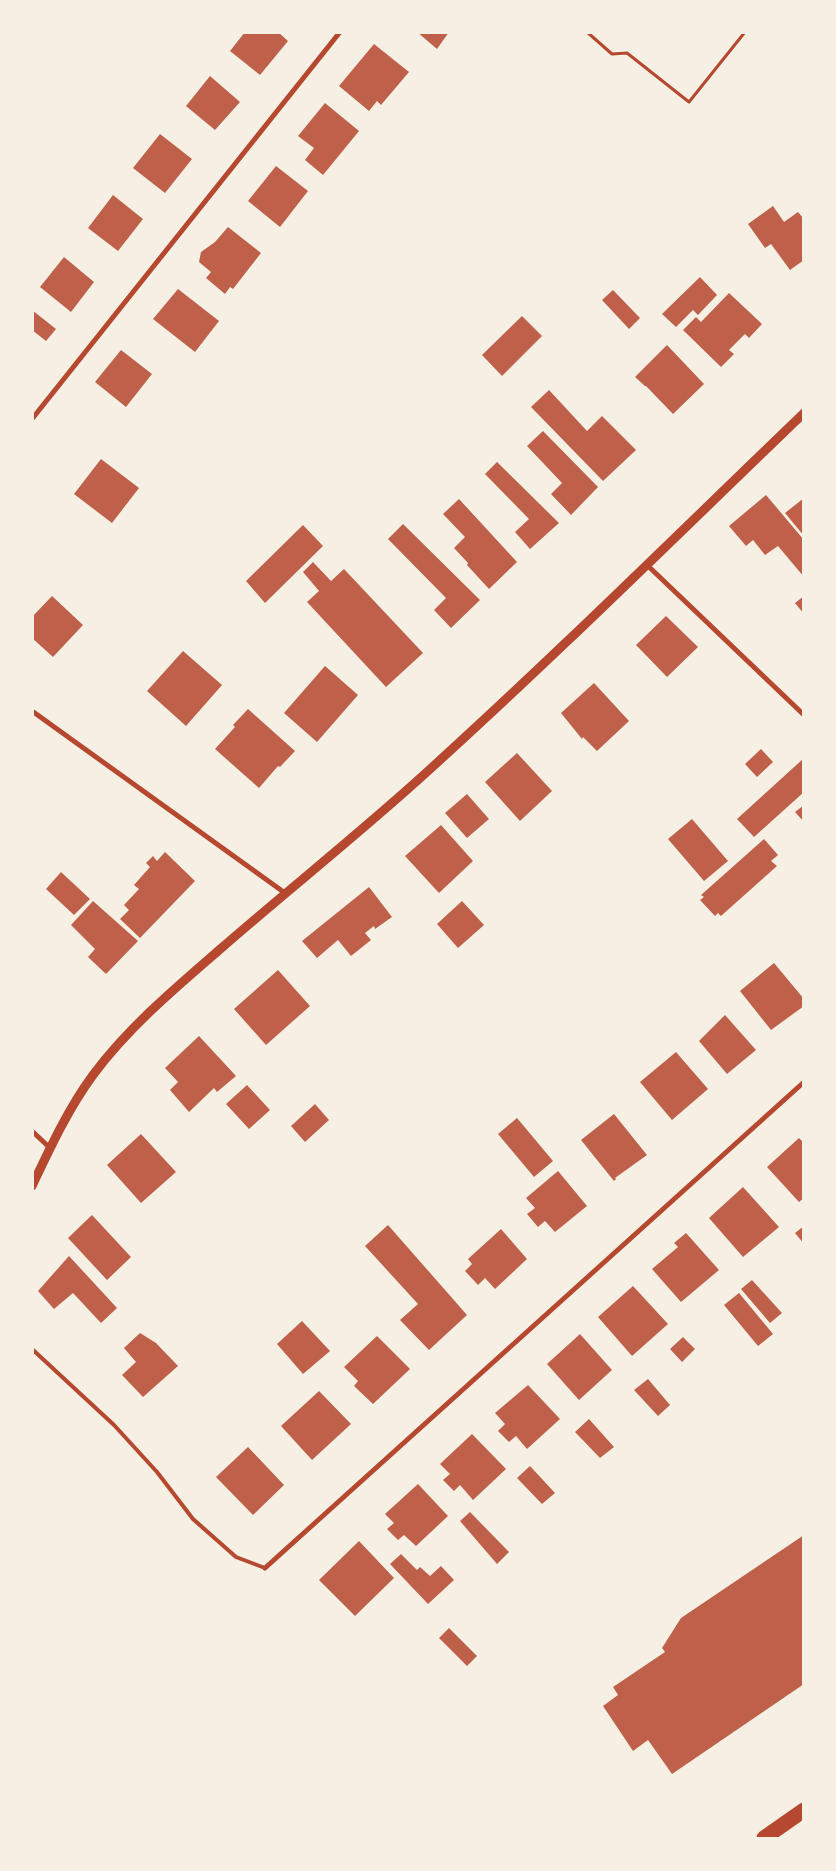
<!DOCTYPE html>
<html>
<head>
<meta charset="utf-8">
<style>
  body { margin:0 }
  #map { position:relative; width:836px; height:1871px; overflow:hidden; background:#f6efe4; font-family:"Alegreya Sans",sans-serif }
  canvas { display:block }
  .frame { position:absolute; inset:0; border:34px solid #f6efe4; pointer-events:none }
</style>
</head>
<body>
<div id="map">
<canvas width="836" height="1871"></canvas>
<div class="frame"></div>
</div>
<script>
const g = document.querySelector('canvas').getContext('2d');
g.lineJoin = 'round';
function paint(path, color) { g.fillStyle = color; g.fill(path, 'evenodd'); }
function strokePath(path, color, width, dash) { g.strokeStyle = color; g.lineWidth = width; g.lineCap = dash ? 'butt' : 'round'; g.setLineDash(dash || []); g.stroke(path); }
const building = new Path2D(`
  M 245,32 L 278,32 L 288,41 L 260,75 L 230,51 Z
  M 417,32 L 449,32 L 437,49 Z
  M 374,44 L 409,72 L 381,105 L 377,101 L 369,111 L 339,86 Z
  M 210,76 L 240,102 L 215,130 L 186,106 Z
  M 325,103 L 359,131 L 323,175 L 305,160 L 314,148 L 298,136 Z
  M 160,134 L 192,159 L 165,193 L 133,168 Z
  M 276,166 L 308,191 L 280,227 L 248,201 Z
  M 113,195 L 143,219 L 118,251 L 88,228 Z
  M 773,206 L 784,222 L 798,212 L 804,219 L 804,260 L 790,270 L 771,244 L 765,248 L 748,224 Z
  M 228,227 L 261,253 L 233,289 L 230,287 L 225,294 L 206,278 L 211,272 L 199,262 L 201,252 L 215,242 Z
  M 64,257 L 94,282 L 71,312 L 40,287 Z
  M 700,277 L 717,295 L 698,315 L 693,310 L 676,327 L 662,314 Z
  M 178,289 L 219,321 L 195,352 L 153,319 Z
  M 613,290 L 640,318 L 629,329 L 602,300 Z
  M 729,293 L 762,324 L 749,338 L 745,334 L 729,350 L 734,354 L 721,367 L 683,330 L 696,317 L 701,322 Z
  M 32,310 L 56,329 L 46,341 L 32,330 Z
  M 522,316 L 542,336 L 502,376 L 482,355 Z
  M 667,345 L 704,384 L 673,414 L 646,386 L 645,386 L 635,377 Z
  M 121,350 L 152,374 L 126,407 L 95,382 Z
  M 549,390 L 587,431 L 602,416 L 636,450 L 603,481 L 531,407 Z
  M 543,431 L 598,487 L 571,515 L 551,494 L 562,483 L 527,446 Z
  M 101,459 L 139,488 L 112,523 L 74,494 Z
  M 497,462 L 559,523 L 530,549 L 515,532 L 529,519 L 485,474 Z
  M 766,495 L 804,540 L 804,577 L 778,546 L 765,555 L 753,540 L 746,546 L 729,526 Z
  M 804,498 L 804,536 L 785,513 Z
  M 459,499 L 517,562 L 489,589 L 467,565 L 468,563 L 454,548 L 465,537 L 443,514 Z
  M 403,524 L 480,600 L 451,628 L 434,610 L 446,598 L 388,539 Z
  M 303,525 L 323,546 L 265,603 L 246,581 Z
  M 313,562 L 331,581 L 344,569 L 423,653 L 386,687 L 307,602 L 319,591 L 303,572 Z
  M 52,596 L 83,625 L 53,657 L 32,638 L 32,617 Z
  M 804,596 L 804,614 L 795,603 Z
  M 666,616 L 698,647 L 667,677 L 636,645 Z
  M 183,651 L 222,685 L 186,726 L 147,691 Z
  M 325,666 L 358,695 L 317,742 L 284,713 Z
  M 594,683 L 629,721 L 597,751 L 583,737 L 582,739 L 561,713 Z
  M 248,709 L 295,751 L 280,767 L 278,766 L 259,788 L 215,749 L 235,727 L 233,725 Z
  M 761,749 L 773,762 L 757,777 L 745,764 Z
  M 517,753 L 552,791 L 520,821 L 485,782 Z
  M 804,758 L 804,792 L 754,837 L 737,819 Z
  M 467,794 L 489,819 L 467,838 L 445,813 Z
  M 804,805 L 804,822 L 795,812 Z
  M 692,819 L 728,861 L 704,881 L 668,839 Z
  M 441,825 L 473,861 L 439,893 L 405,856 Z
  M 764,839 L 778,855 L 771,861 L 777,866 L 721,916 L 718,913 L 715,916 L 700,900 L 704,897 L 701,895 Z
  M 165,852 L 195,881 L 140,938 L 120,919 L 129,910 L 124,905 L 139,889 L 134,885 L 150,867 L 146,863 L 153,856 L 157,861 Z
  M 61,872 L 90,899 L 74,915 L 46,889 Z
  M 369,887 L 392,917 L 375,929 L 374,926 L 365,933 L 371,940 L 351,956 L 338,940 L 317,958 L 302,941 Z
  M 93,901 L 138,941 L 106,974 L 88,957 L 95,949 L 71,925 Z
  M 462,901 L 484,925 L 458,948 L 437,924 Z
  M 774,963 L 804,999 L 804,1006 L 771,1030 L 740,991 Z
  M 278,970 L 310,1006 L 266,1045 L 234,1009 Z
  M 725,1015 L 756,1050 L 727,1074 L 699,1041 Z
  M 199,1036 L 236,1076 L 217,1092 L 214,1088 L 189,1112 L 170,1090 L 178,1082 L 165,1068 Z
  M 676,1052 L 708,1089 L 672,1120 L 640,1082 Z
  M 247,1085 L 270,1110 L 249,1129 L 226,1104 Z
  M 315,1104 L 329,1120 L 305,1142 L 291,1126 Z
  M 614,1114 L 647,1155 L 615,1178 L 616,1179 L 614,1181 L 581,1140 Z
  M 517,1118 L 553,1161 L 534,1177 L 498,1134 Z
  M 141,1134 L 176,1172 L 141,1203 L 107,1165 Z
  M 799,1138 L 804,1143 L 804,1198 L 799,1202 L 767,1167 Z
  M 558,1171 L 587,1206 L 555,1232 L 545,1221 L 538,1227 L 527,1214 L 535,1208 L 526,1198 Z
  M 743,1187 L 779,1227 L 743,1257 L 709,1218 Z
  M 92,1215 L 131,1257 L 107,1280 L 68,1238 Z
  M 388,1225 L 467,1315 L 429,1350 L 400,1320 L 418,1304 L 365,1246 Z
  M 804,1226 L 804,1244 L 795,1233 Z
  M 501,1229 L 527,1259 L 495,1289 L 485,1278 L 478,1285 L 465,1271 L 472,1264 L 468,1259 Z
  M 686,1233 L 719,1270 L 681,1302 L 652,1269 L 678,1247 L 674,1243 Z
  M 69,1256 L 117,1308 L 101,1323 L 73,1293 L 54,1309 L 38,1291 Z
  M 752,1280 L 782,1313 L 770,1323 L 741,1289 Z
  M 633,1286 L 668,1324 L 632,1356 L 598,1317 Z
  M 739,1293 L 773,1334 L 758,1346 L 724,1305 Z
  M 302,1321 L 330,1351 L 303,1374 L 277,1344 Z
  M 140,1333 L 156,1343 L 178,1366 L 143,1397 L 122,1375 L 136,1362 L 124,1348 Z
  M 580,1334 L 612,1370 L 579,1400 L 547,1364 Z
  M 377,1336 L 410,1369 L 373,1404 L 354,1386 L 358,1381 L 344,1367 Z
  M 683,1337 L 695,1349 L 682,1362 L 670,1349 Z
  M 648,1379 L 670,1405 L 658,1416 L 634,1390 Z
  M 528,1385 L 560,1419 L 527,1449 L 516,1436 L 509,1442 L 498,1431 L 505,1424 L 495,1413 Z
  M 319,1391 L 351,1424 L 312,1460 L 281,1426 Z
  M 589,1419 L 614,1447 L 600,1458 L 575,1432 Z
  M 472,1434 L 506,1469 L 473,1500 L 460,1485 L 454,1491 L 443,1480 L 450,1474 L 440,1464 Z
  M 248,1447 L 284,1485 L 253,1515 L 216,1477 Z
  M 530,1466 L 555,1493 L 542,1504 L 517,1478 Z
  M 418,1484 L 448,1516 L 416,1546 L 404,1535 L 398,1540 L 387,1529 L 394,1523 L 385,1514 Z
  M 470,1512 L 509,1552 L 497,1564 L 460,1521 Z
  M 804,1535 L 804,1684 L 672,1774 L 648,1740 L 633,1751 L 603,1706 L 618,1695 L 613,1687 L 665,1652 L 662,1648 L 681,1618 Z
  M 359,1541 L 394,1578 L 355,1616 L 319,1580 Z
  M 401,1554 L 417,1570 L 420,1567 L 430,1576 L 441,1566 L 454,1580 L 428,1604 L 390,1564 Z
  M 449,1628 L 477,1656 L 467,1666 L 439,1638 Z`);
const path = new Path2D(`
  M 587,32 L 612,54 L 627,53 L 689,102 L 745,32`);
const service = new Path2D(`
  M 32,1349 L 114,1425 L 157,1472 L 193,1519 L 236,1557 L 265,1568`);
const minor = new Path2D(`
  M 32,419 L 340,32
  M 646,564 L 804,715
  M 32,711 L 285,893
  M 32,1131 L 50,1148
  M 265,1568 L 804,1082`);
const tertiary = new Path2D(`
  M 32,1186 C 50,1148 68,1109 93,1075 C 128,1028 174,989 218,951 C 288,890 360,833 428,771 C 556,655 679,533 804,413`);
const motorway = new Path2D(`
  M 764,1838 L 804,1810`);
paint(building, '#bf614a');
strokePath(path, '#b5482f', 3);
strokePath(service, '#b5482f', 4);
strokePath(minor, '#b5482f', 5);
strokePath(tertiary, '#b5482f', 9);
strokePath(motorway, '#b5482f', 15);
</script>
</body>
</html>
